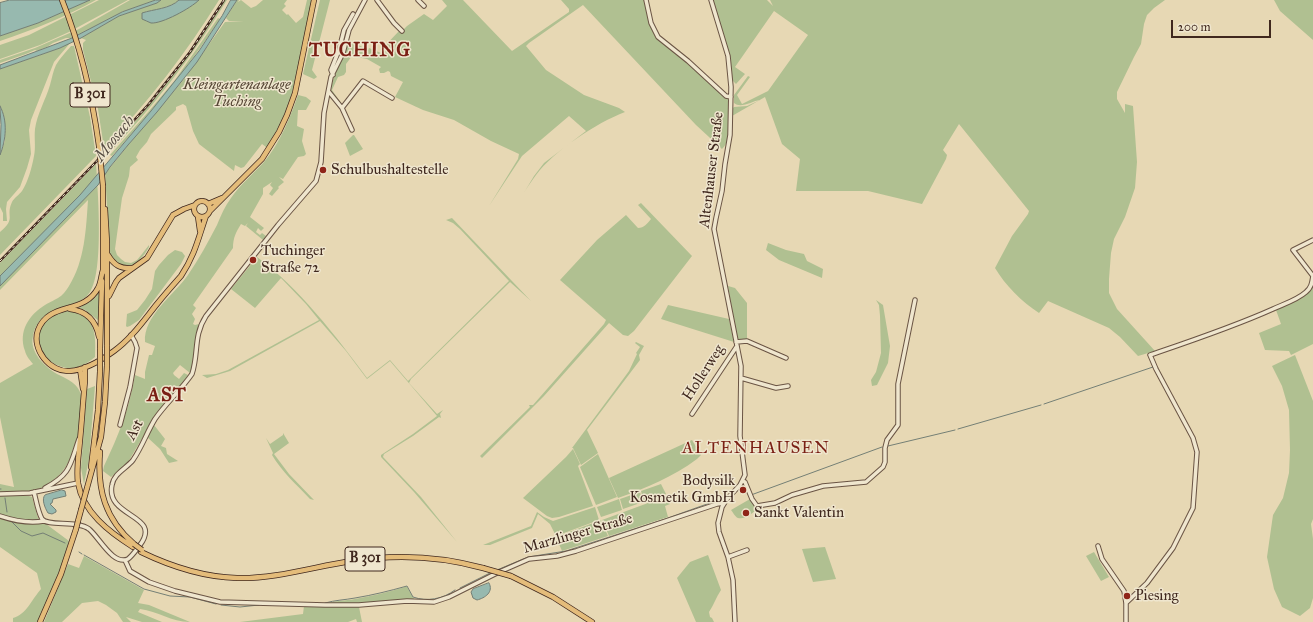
<!DOCTYPE html>
<html>
<head>
<meta charset="utf-8">
<style>
  body { margin:0 }
  #map { position:relative; width:1313px; height:622px; overflow:hidden; background:#e7d8b4; font-family:"IM FELL Great Primer",serif }
  canvas { display:block }
  .scale { position:absolute; left:1171px; top:20px; width:100px; height:18px; box-sizing:border-box; border:2px solid #40281e; border-top:0; padding-left:5px; font-size:12px; line-height:14px; white-space:nowrap; color:#40281e; -webkit-text-stroke:3px #efe6ce; paint-order:stroke }
</style>
</head>
<body>
<div id="map">
<canvas width="1313" height="622"></canvas>
<div class="scale">200 m</div>
</div>
<script>
const g = document.querySelector('canvas').getContext('2d');
g.lineJoin = 'round';
function paint(path, color) { g.fillStyle = color; g.fill(path, 'evenodd'); }
function strokePath(path, color, width, dash) { g.strokeStyle = color; g.lineWidth = width; g.lineCap = dash ? 'butt' : 'round'; g.setLineDash(dash || []); g.stroke(path); }
function drawText(font, color, halo, rows, align = 'center') {
  g.font = font + ' "IM FELL Great Primer",serif'; g.lineWidth = 3; g.setLineDash([]); g.textBaseline = 'middle'; g.strokeStyle = halo; g.fillStyle = color; for (const [text, x, y, turn = 0] of rows) {
    g.save(); g.translate(x, y); g.rotate((+turn || 0) * Math.PI / 180); g.textAlign = isNaN(turn) ? turn : align; if (halo) g.strokeText(text, 0, 0); g.fillText(text, 0, 0); g.restore();
  }
}
const green = new Path2D(`
  M 90,0 L 96,0 C 65,17 33,30 0,41 L 0,36 L 38,23 Z
  M 99,0 L 128,0 L 69,32 L 40,45 L 0,59 L 0,45 L 29,35 Z
  M 130,0 L 156,0 L 122,12 L 72,38 L 66,38 L 53,43 L 47,47 L 37,51 L 35,50 L 26,54 L 0,63 L 0,60 L 35,48 L 79,29 Z
  M 161,0 L 179,0 C 170,9 154,9 142,13 L 198,1 L 199,0 L 219,0 C 186,53 148,103 104,148 L 98,109 L 83,50 L 83,43 L 86,40 L 81,38 L 119,16 L 157,3 Z
  M 225,0 L 227,0 C 192,57 152,109 106,156 L 106,154 C 151,105 190,58 225,0 Z
  M 237,0 L 239,0 L 238,2 L 241,0 L 251,8 L 256,6 L 263,0 L 287,0 L 284,4 L 286,6 L 282,10 L 287,15 L 288,14 L 296,23 L 303,17 L 307,0 L 312,0 C 302,50 296,102 269,146 L 266,147 L 262,144 L 244,167 L 241,168 L 235,165 L 234,171 L 199,144 L 193,131 L 186,106 L 183,104 L 176,107 L 176,110 L 151,134 L 147,142 L 140,150 L 136,157 L 138,160 L 130,167 L 129,176 L 122,198 L 115,249 L 117,255 L 121,259 L 125,262 L 131,263 L 137,260 L 142,254 L 149,245 L 149,247 C 143,259 127,275 115,261 C 113,258 111,257 110,253 L 105,174 L 128,145 L 184,79 L 225,22 L 244,21 L 229,21 L 226,18 Z
  M 320,0 L 330,0 L 312,70 L 317,77 L 314,79 L 303,74 Z
  M 442,0 L 463,0 L 512,51 L 569,12 L 569,9 L 561,0 L 645,0 L 658,39 L 688,62 L 730,101 C 729,115 733,139 722,149 L 696,125 L 583,5 L 529,43 L 526,46 L 546,70 L 584,95 L 619,108 L 625,112 C 596,123 554,151 536,175 C 531,182 526,189 522,196 L 534,176 L 544,163 L 586,131 L 569,116 L 522,156 L 489,206 L 518,159 L 519,154 L 491,141 L 454,120 L 423,110 L 395,97 L 403,82 L 391,76 L 390,72 L 388,71 L 384,73 L 380,73 L 379,69 L 381,67 L 367,59 L 352,56 L 346,64 L 346,72 L 344,75 L 338,77 L 332,90 L 341,103 L 338,101 L 331,91 C 332,74 344,57 349,40 L 368,50 L 369,48 L 381,53 L 381,50 L 399,31 L 401,32 L 407,26 L 424,14 L 433,20 L 447,6 Z
  M 712,0 L 767,0 L 773,6 L 770,0 L 1165,0 L 1154,8 L 1147,15 L 1144,24 L 1141,44 L 1134,57 L 1117,92 L 1117,99 L 1125,113 L 1125,104 L 1133,106 L 1137,162 L 1135,188 L 1125,217 L 1114,239 L 1111,253 L 1109,279 L 1109,293 L 1117,309 L 1155,351 L 1138,356 L 1120,337 L 1109,328 L 1048,301 L 1039,313 C 1022,302 1005,285 995,268 L 1012,236 L 1028,214 L 1029,211 L 959,124 L 943,150 L 947,155 L 946,159 L 922,204 L 868,191 L 796,191 L 800,159 L 782,144 L 765,97 L 732,116 L 732,109 L 734,107 L 747,106 L 760,100 C 752,101 741,109 734,103 L 734,95 L 748,76 L 750,77 L 737,95 L 742,104 L 768,91 L 808,35 L 774,11 L 735,67 L 745,74 L 736,84 L 732,80 L 730,58 Z
  M 1274,0 L 1313,0 L 1313,40 L 1280,11 Z
  M 218,18 L 220,19 C 188,68 151,112 112,156 L 110,155 L 149,111 L 175,80 Z
  M 71,42 L 54,62 L 31,120 L 29,130 L 31,154 L 27,168 L 20,187 L 7,202 L 6,209 L 7,221 L 3,221 L 3,213 L 0,207 L 0,155 L 5,141 L 4,122 L 2,111 L 0,106 L 0,69 L 60,48 Z
  M 71,46 L 74,46 L 90,117 L 96,156 L 0,255 L 0,232 C 17,218 5,217 12,202 C 14,198 19,195 22,191 C 28,182 32,167 34,156 C 36,147 34,138 35,129 C 37,114 46,99 50,85 C 52,78 53,71 56,65 C 60,58 67,51 71,46 Z
  M 298,95 L 306,97 L 311,101 L 306,110 L 298,110 L 297,126 L 304,129 L 302,141 L 306,154 L 304,156 L 298,157 L 283,179 L 279,177 L 284,182 L 278,187 L 279,188 L 272,196 L 269,194 L 273,188 L 270,185 L 272,182 L 263,188 L 263,194 L 250,217 L 264,228 L 261,231 L 258,228 L 256,232 L 260,235 L 262,233 L 266,236 L 263,240 L 246,226 L 248,223 L 245,226 L 241,224 C 236,232 233,238 233,248 L 193,305 L 196,308 L 192,314 L 195,319 L 193,324 L 195,325 L 199,324 L 192,370 L 190,373 L 180,365 L 173,373 L 174,375 L 179,379 L 184,373 L 188,375 L 181,386 L 155,416 L 127,464 L 111,477 L 103,471 L 104,466 C 119,434 129,410 135,375 L 145,379 L 145,372 L 149,355 L 152,355 L 155,346 L 145,342 C 143,316 175,294 188,275 C 199,259 208,242 217,225 C 221,215 225,206 231,198 C 240,185 253,174 264,162 C 280,143 290,118 298,95 Z
  M 353,135 L 354,135 L 363,149 L 350,156 L 345,143 Z
  M 96,164 C 98,190 104,272 90,292 C 77,312 40,302 33,336 C 29,352 45,367 57,374 C 65,378 75,382 79,390 C 84,398 81,411 80,420 C 78,449 65,483 33,491 C 22,493 11,493 0,492 L 0,484 L 14,487 L 0,417 L 0,383 L 33,364 C 30,360 26,356 25,351 C 18,331 29,315 45,305 C 57,298 61,299 69,286 C 85,260 86,229 88,200 L 0,290 L 0,263 Z
  M 641,203 L 692,256 L 634,331 L 628,336 L 623,335 L 609,323 L 544,396 L 482,458 L 480,456 L 530,407 L 529,405 L 533,405 L 604,324 L 606,320 L 560,280 L 597,240 L 626,215 L 638,228 C 644,228 648,223 651,219 L 638,205 Z
  M 452,218 L 531,301 L 510,282 L 411,379 L 409,383 L 437,414 L 443,410 L 440,414 L 441,418 L 439,417 L 413,436 L 384,454 L 383,457 L 421,497 L 457,542 L 414,492 L 381,457 L 381,455 L 413,434 L 437,416 L 390,361 L 367,379 L 346,351 L 320,321 L 230,371 L 207,378 L 202,375 L 216,374 L 228,370 L 319,320 L 306,304 L 281,278 L 255,308 L 231,289 L 257,257 C 299,288 336,336 367,378 L 390,360 L 408,381 L 509,281 L 460,229 L 453,223 L 446,220 Z
  M 768,243 L 786,250 L 804,254 L 807,261 L 823,269 L 822,278 L 779,260 L 766,250 Z
  M 175,250 L 182,252 L 185,256 L 181,264 L 139,320 L 130,326 L 127,327 L 126,326 L 127,314 L 137,310 L 145,300 L 152,289 L 155,271 L 159,265 L 168,255 Z
  M 728,286 L 735,288 L 747,303 L 747,340 L 737,339 Z
  M 1313,287 L 1313,344 L 1291,355 L 1289,351 L 1265,350 L 1259,333 L 1281,324 L 1276,310 L 1304,296 Z
  M 100,290 L 99,321 L 85,310 L 79,308 L 95,298 Z
  M 876,300 L 883,305 L 890,346 L 888,363 L 877,385 L 872,386 L 871,380 L 876,372 L 881,353 L 880,316 L 879,305 Z
  M 668,305 L 729,319 L 734,342 L 661,319 Z
  M 69,311 C 96,316 96,334 95,357 C 80,370 66,372 50,361 C 45,357 40,351 38,346 C 38,343 39,339 39,336 C 40,320 54,312 69,311 Z
  M 636,342 L 644,346 L 639,355 L 640,360 L 587,430 L 598,453 L 581,465 L 573,448 L 572,448 L 618,386 L 629,371 L 637,354 L 636,353 L 640,347 L 635,343 Z
  M 1295,355 L 1313,401 L 1313,519 L 1311,524 L 1313,539 L 1313,598 L 1310,608 L 1300,616 L 1282,607 L 1274,589 L 1267,557 L 1273,515 L 1283,498 L 1289,473 L 1290,450 L 1289,410 L 1282,386 L 1272,366 Z
  M 95,386 L 89,459 L 84,484 L 81,468 L 87,389 Z
  M 154,425 L 165,439 L 161,446 L 166,448 L 167,454 L 178,461 L 169,463 L 160,449 L 147,437 Z
  M 283,433 L 289,443 L 274,454 L 289,474 L 314,500 L 310,499 C 297,485 282,472 272,455 L 273,453 L 266,438 L 270,444 L 283,435 Z
  M 692,440 L 701,455 L 697,459 C 673,477 646,488 618,498 L 609,478 Z
  M 573,449 L 580,464 L 578,466 L 593,506 L 559,517 L 552,518 L 547,516 L 523,498 L 566,457 Z
  M 598,454 L 617,497 L 596,505 L 580,467 Z
  M 661,484 L 666,494 L 644,502 L 641,491 Z
  M 640,492 L 643,502 L 623,509 L 620,499 Z
  M 0,495 L 29,496 L 32,497 L 38,518 L 69,541 L 60,574 L 38,622 L 13,622 L 13,618 C 26,615 32,599 41,589 L 37,573 L 0,547 Z
  M 667,496 L 670,504 L 665,506 L 668,517 L 609,536 L 602,520 Z
  M 619,499 L 622,510 L 601,517 L 597,507 Z
  M 750,499 L 757,509 C 753,513 744,520 738,518 C 735,517 733,512 731,510 Z
  M 595,507 L 599,520 L 556,536 L 550,524 L 538,514 L 532,528 L 490,545 L 483,545 L 531,526 L 537,512 L 544,517 L 553,521 Z
  M 601,520 L 608,536 L 562,551 L 556,537 Z
  M 825,547 L 836,579 L 813,582 L 802,549 Z
  M 1094,552 L 1109,577 L 1101,581 L 1086,556 Z
  M 708,555 L 721,590 C 716,597 714,605 709,612 L 710,617 L 712,618 L 714,622 L 696,622 L 677,578 L 690,562 Z
  M 84,556 L 144,590 L 138,603 L 149,605 L 190,622 C 171,622 158,611 140,609 L 138,612 L 162,622 L 142,622 L 126,617 L 131,622 L 123,622 L 117,613 L 106,605 L 98,601 L 82,603 L 62,622 L 44,622 L 68,564 L 79,568 Z
  M 405,587 L 407,587 L 414,599 L 351,604 L 327,604 C 336,600 345,601 355,599 C 372,596 389,592 405,587 Z
  M 304,606 L 357,606 L 359,607 L 362,622 L 357,622 L 356,619 L 348,622 L 240,622 L 303,614 Z`);
const water = new Path2D(`
  M 10,0 L 90,0 L 38,23 L 0,36 L 0,3 Z
  M 156,0 L 161,0 L 157,3 L 119,16 L 81,38 L 60,48 L 0,69 L 0,65 L 72,38 L 122,12 Z
  M 179,0 L 199,0 C 191,8 162,24 151,23 C 148,22 145,20 142,19 L 142,13 C 154,9 170,9 179,0 Z
  M 231,0 L 237,0 L 197,62 L 157,112 L 128,145 L 110,167 L 98,185 L 0,286 L 0,276 L 80,195 L 151,111 L 199,51 L 222,16 Z
  M 0,106 C 8,121 6,140 0,155 L 1,125 Z
  M 62,490 L 65,491 L 66,496 L 53,499 L 52,503 L 50,504 L 56,510 L 56,512 L 52,514 L 48,513 C 45,508 41,499 45,495 Z
  M 489,583 C 494,592 485,598 477,600 L 473,598 L 471,592 L 473,589 Z`);
const stream = new Path2D(`
  M 1044,404 L 1153,367
  M 958,429 L 1041,405
  M 888,446 L 955,430
  M 0,489 L 1,489
  M 751,495 L 882,447
  M 5,498 L 7,512
  M 11,521 L 21,531 L 32,536 L 43,533 L 65,543
  M 79,552 L 82,554
  M 84,555 L 144,589 L 170,596 L 190,597 L 216,604
  M 497,570 L 528,557 L 566,551 L 665,519 L 724,498
  M 460,588 L 492,572
  M 325,603 C 336,600 344,600 355,598 C 373,595 389,591 407,586 L 413,597 C 427,602 443,599 455,590
  M 221,605 L 240,607 L 259,605`);
const minor = new Path2D(`
  M 377,0 L 394,23 L 402,31
  M 418,0 L 424,6
  M 646,0 L 651,23 L 658,37 L 688,61 L 726,96 L 731,97
  M 711,0 L 728,56 L 731,87 L 730,135 L 725,164 L 722,191 L 716,218 L 714,229 L 741,366 L 740,436 L 745,475 L 740,485 L 727,499 L 722,507 L 718,523 L 719,532 L 728,557 L 733,580 L 735,622
  M 333,75 L 331,70 L 339,50 L 344,30 L 353,14
  M 329,92 L 342,108 L 352,130
  M 342,108 L 363,81 L 392,98
  M 736,342 L 747,341 L 786,358
  M 741,378 L 776,388 L 788,386
  M 692,414 L 737,346
  M 120,425 L 130,387 L 137,348 L 135,342 L 131,335
  M 743,481 L 745,482 L 752,499 L 757,506 L 775,503 L 792,495 L 823,486 L 866,482 L 883,467 L 885,462 L 885,448 L 887,440 L 898,425 L 898,384 L 915,300
  M 45,488 C 71,474 70,465 79,439
  M 34,492 C 36,500 38,512 42,519 C 48,527 77,520 89,529 C 99,537 113,566 128,559 C 133,555 136,550 140,545 C 163,514 105,518 112,485 C 114,473 127,468 133,460 C 142,447 147,432 155,419 C 166,403 181,390 192,374 C 199,353 193,336 206,316 L 278,225 L 316,181 L 321,162 L 324,113 L 331,77 L 343,53 L 349,30 L 365,0
  M 0,494 L 30,493 L 78,483
  M 0,516 C 15,521 29,524 44,521
  M 1098,546 L 1102,559 L 1124,591 L 1126,603 L 1126,622
  M 728,557 L 747,550
  M 125,560 L 130,571 L 149,582 L 175,591 L 220,602 L 325,605 L 359,605 L 407,601 L 434,602 L 449,597 L 497,573 L 529,559 L 557,556 L 576,551 L 717,504 L 724,503
  M 1126,603 L 1147,583 L 1173,548 L 1193,508 L 1197,452 L 1193,438 L 1156,369 L 1150,355 C 1191,341 1233,327 1273,309 C 1284,304 1297,300 1306,292 C 1311,288 1312,283 1313,276 L 1293,250 L 1313,240`);
const major = new Path2D(`
  M 62,0 C 81,47 92,96 99,146
  M 103,186 L 103,272
  M194 209a8 8 0 1 1 16 0a8 8 0 1 1-16 0Z
  M 208,204 L 222,198
  M 105,209 L 107,243 L 107,346
  M 210,211 L 262,159 L 279,132 L 287,115 L 295,93 L 314,0
  M 198,217 L 200,231
  M 108,255 C 114,265 120,269 132,268
  M 103,270 C 101,276 101,283 98,288 C 84,315 49,301 38,330 C 31,349 50,373 70,371 C 85,370 103,359 114,351 C 131,339 144,320 157,304 C 165,294 173,285 181,276 C 195,255 198,239 206,216
  M 109,296 L 116,282 L 119,278 L 147,258 L 173,215 L 184,209 L 195,205
  M 70,309 C 87,311 96,321 99,337
  M 100,349 L 102,281
  M 85,367 L 85,381 C 83,401 82,420 80,440 C 79,454 76,469 78,483 C 83,512 109,532 133,547
  M 80,369 L 83,389
  M 100,452 C 97,490 105,519 134,544
  M 91,467 L 98,410 L 100,371
  M 87,488 L 101,437 L 105,402 L 107,365
  M 78,521 L 81,510
  M 141,552 C 172,567 203,577 237,578 C 275,579 313,567 351,561 C 395,554 440,556 483,568
  M 511,576 L 553,597 L 592,622
  M 40,622 L 61,574 L 76,529`);
const rail = new Path2D(`
  M 0,261 L 94,164 L 148,105 L 190,52 L 224,0`);
const majorBridge = new Path2D(`
  M 99,146 L 103,186
  M 107,365 L 107,346
  M 100,371 L 100,349
  M 81,510 L 87,488
  M 76,529 L 78,521
  M 134,544 L 142,550
  M 483,568 L 511,576`);
const markers = [
  [323,170,4,"#8f2418"],
  [253,260,4,"#8f2418"],
  [743,490,4,"#8f2418"],
  [746,513,4,"#8f2418"],
  [1127,596,4,"#8f2418"]
];
const shields = [
  [90,95,40],
  [365,559,40]
];
const shieldNames = [
  ["B 301",90,95],
  ["B 301",365,559]
];
const parkNames = [
  ["Kleingartenanlage",237,85],
  ["Tuching",237,102]
];
const poiNames = [
  ["Schulbushaltestelle",331,170],
  ["Tuchinger",261,251],
  ["Straße 72",261,268],
  ["Bodysilk",735,481,"right"],
  ["Kosmetik GmbH",735,498,"right"],
  ["Sankt Valentin",754,513],
  ["Piesing",1135,596]
];
const streetNames = [
  ["Altenhauser Straße",712,170,-83],
  ["Hollerweg",704,373,-57],
  ["Ast",135,430,-62],
  ["Marzlinger Straße",578,534,-16]
];
const waterNames = [
  ["Moosach",115,139,-51]
];
const quarterNames = [
  ["ALTENHAUSEN",756,449]
];
const districtNames = [
  ["TUCHING",360,51],
  ["AST",167,396]
];
paint(green, '#b0c091');
paint(water, '#97b9af');
strokePath(water, '#747f75', 1);
strokePath(stream, '#747f75', 1);
strokePath(minor, '#6a5444', 5.5);
strokePath(major, '#40281e', 6);
strokePath(minor, '#efe6ce', 3.5);
strokePath(major, '#e4bc7a', 4.5);
strokePath(rail, '#40281e', 2.5);
strokePath(rail, '#efe6ce', 1, [3]);
strokePath(majorBridge, '#40281e', 6, []);
strokePath(majorBridge, '#e4bc7a', 4.5);
for (const [x, y, r, color] of markers) { const dot = new Path2D(); dot.arc(x, y, r, 0, 2 * Math.PI); g.fillStyle = color; g.fill(dot); strokePath(dot, '#efe6ce', 1.5); }
for (const [x, y, w] of shields) { const box = new Path2D(); box.roundRect(x - w / 2, y - 12, w, 24, 3); g.fillStyle = '#efe6ce'; g.fill(box); strokePath(box, '#40281e', 1); }
drawText('bold 14px', '#40281e', null, shieldNames);
drawText('italic 15px', '#564635', '#efe6ce', parkNames);
drawText('15px', '#40281e', '#efe6ce', poiNames, 'left');
drawText('15px', '#40281e', '#efe6ce', streetNames);
drawText('italic 16px', '#564c42', '#efe6ce', waterNames);
g.letterSpacing = '1px';
drawText('17px', '#7a1f14', '#efe6ce', quarterNames);
g.letterSpacing = '0px';
g.letterSpacing = '1px';
drawText('bold 19px', '#7a1f14', '#efe6ce', districtNames);
g.letterSpacing = '0px';
</script>
</body>
</html>
